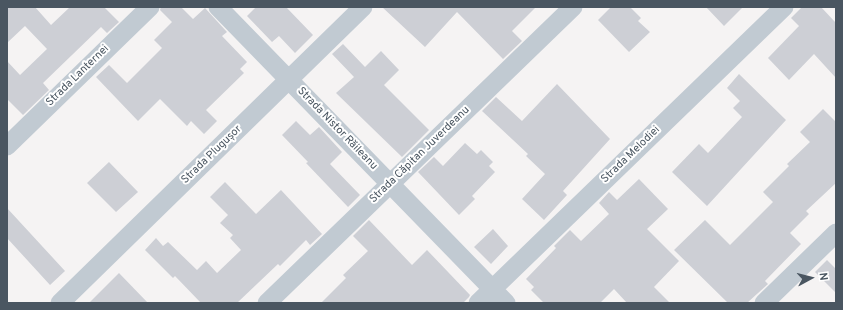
<!DOCTYPE html>
<html>
<head>
<meta charset="utf-8">
<style>
  body { margin:0 }
  #map { position:relative; width:843px; height:310px; overflow:hidden; background:#f5f3f3; font-family:Overpass,sans-serif }
  canvas { display:block }
  .frame { position:absolute; inset:0; border:8px solid #4a5661; pointer-events:none }
  .north { position:absolute; left:791px; top:258px; width:40px; height:40px; -webkit-text-stroke:3px #fff; paint-order:stroke; rotate:83deg; font-size:11px; font-weight:700; line-height:16px; text-align:center; color:#4a5661 }
  .north::after { content:''; display:block; margin:auto; width:14px; height:18px; background:#4a5661; clip-path:polygon(50% 0,100% 100%,50% 72%,0 100%) }
</style>
</head>
<body>
<div id="map">
<canvas width="843" height="310"></canvas>
<div class="frame"></div>
<div class="north">N</div>
</div>
<script>
const g = document.querySelector('canvas').getContext('2d');
g.lineJoin = 'round';
function paint(path, color) { g.fillStyle = color; g.fill(path, 'evenodd'); }
function strokePath(path, color, width, dash) { g.strokeStyle = color; g.lineWidth = width; g.lineCap = dash ? 'butt' : 'round'; g.setLineDash(dash || []); g.stroke(path); }
function drawText(font, color, halo, rows, align = 'center') {
  g.font = font + ' Overpass,sans-serif'; g.lineWidth = 4; g.setLineDash([]); g.textBaseline = 'middle'; g.strokeStyle = halo; g.fillStyle = color; for (const [text, x, y, turn = 0] of rows) {
    g.save(); g.translate(x, y); g.rotate((+turn || 0) * Math.PI / 180); g.textAlign = isNaN(turn) ? turn : align; if (halo) g.strokeText(text, 0, 0); g.fillText(text, 0, 0); g.restore();
  }
}
const building = new Path2D(`
  M 7,7 L 35,7 L 51,25 L 70,7 L 104,7 L 119,22 L 107,33 L 101,27 L 43,83 L 49,90 L 23,115 L 7,99 L 7,61 L 20,75 L 47,49 L 25,26 L 7,43 Z
  M 161,7 L 181,7 L 193,19 L 205,8 L 227,32 L 222,36 L 247,62 L 240,69 L 244,73 L 206,110 L 217,121 L 204,134 L 191,121 L 187,126 L 160,99 L 138,121 L 96,77 L 109,65 L 127,83 L 162,48 L 154,40 L 172,22 L 160,10 Z
  M 256,7 L 286,7 L 313,35 L 295,53 L 279,36 L 272,42 L 247,16 Z
  M 382,7 L 536,7 L 512,31 L 522,41 L 503,59 L 457,12 L 425,47 Z
  M 611,7 L 630,7 L 641,18 L 638,21 L 650,32 L 629,52 L 598,20 Z
  M 706,7 L 743,7 L 724,26 Z
  M 802,7 L 821,7 L 836,23 L 836,78 L 814,54 L 789,80 L 768,58 L 799,26 L 791,18 Z
  M 343,44 L 365,67 L 381,51 L 399,70 L 384,85 L 429,130 L 402,157 L 336,93 L 354,77 L 332,54 Z
  M 739,74 L 786,120 L 707,206 L 672,172 L 699,144 L 708,153 L 742,117 L 733,108 L 740,101 L 727,88 Z
  M 557,84 L 610,139 L 563,191 L 567,195 L 544,220 L 522,199 L 545,174 L 526,156 L 528,154 L 482,111 L 496,97 L 522,121 Z
  M 823,109 L 836,122 L 836,183 L 806,211 L 809,214 L 790,233 L 801,244 L 765,281 L 768,284 L 747,303 L 728,303 L 674,250 L 705,220 L 730,245 L 773,202 L 763,192 L 789,166 L 787,164 L 810,142 L 800,132 Z
  M 296,121 L 310,135 L 319,127 L 342,152 L 330,164 L 360,195 L 348,207 L 306,163 L 308,162 L 282,135 Z
  M 465,143 L 477,154 L 481,150 L 493,162 L 489,166 L 495,172 L 472,196 L 475,199 L 459,215 L 418,172 L 434,157 L 443,166 Z
  M 109,162 L 138,192 L 116,212 L 87,183 Z
  M 639,179 L 668,209 L 647,229 L 679,261 L 654,287 L 670,303 L 627,303 L 614,289 L 600,303 L 544,303 L 531,290 L 534,287 L 526,279 L 556,248 L 554,246 L 570,230 L 581,241 L 609,214 L 599,203 L 609,192 L 617,200 Z
  M 225,182 L 256,214 L 281,190 L 322,234 L 310,245 L 306,240 L 280,266 L 278,264 L 237,303 L 201,303 L 175,276 L 173,278 L 145,250 L 156,238 L 163,246 L 168,242 L 197,270 L 206,261 L 217,273 L 241,250 L 230,238 L 233,235 L 220,223 L 228,215 L 210,197 Z
  M 7,208 L 65,271 L 50,285 L 7,238 Z
  M 369,220 L 412,265 L 427,250 L 470,295 L 469,297 L 463,303 L 321,303 L 346,278 L 343,275 L 368,251 L 353,236 Z
  M 493,229 L 508,246 L 491,264 L 474,247 Z
  M 827,260 L 836,269 L 836,293 L 815,272 Z
  M 119,273 L 148,303 L 89,303 Z`);
const minor = new Path2D(`
  M 218,7 L 506,303
  M 7,146 L 150,7
  M 60,303 L 363,7
  M 267,303 L 573,7
  M 478,303 L 784,7
  M 764,303 L 836,233`);
const streetNames = [
  ["Strada Lanternei",78,76,-44],
  ["Strada Nistor Răileanu",337,129,46],
  ["Strada Plugușor",212,155,-44],
  ["Strada Căpitan Juverdeanu",420,155,-44],
  ["Strada Melodiei",631,155,-44]
];
paint(building, '#cdcfd5');
strokePath(minor, '#c1cad2', 19);
drawText('11px', '#4a5661', '#fff', streetNames);
</script>
</body>
</html>
